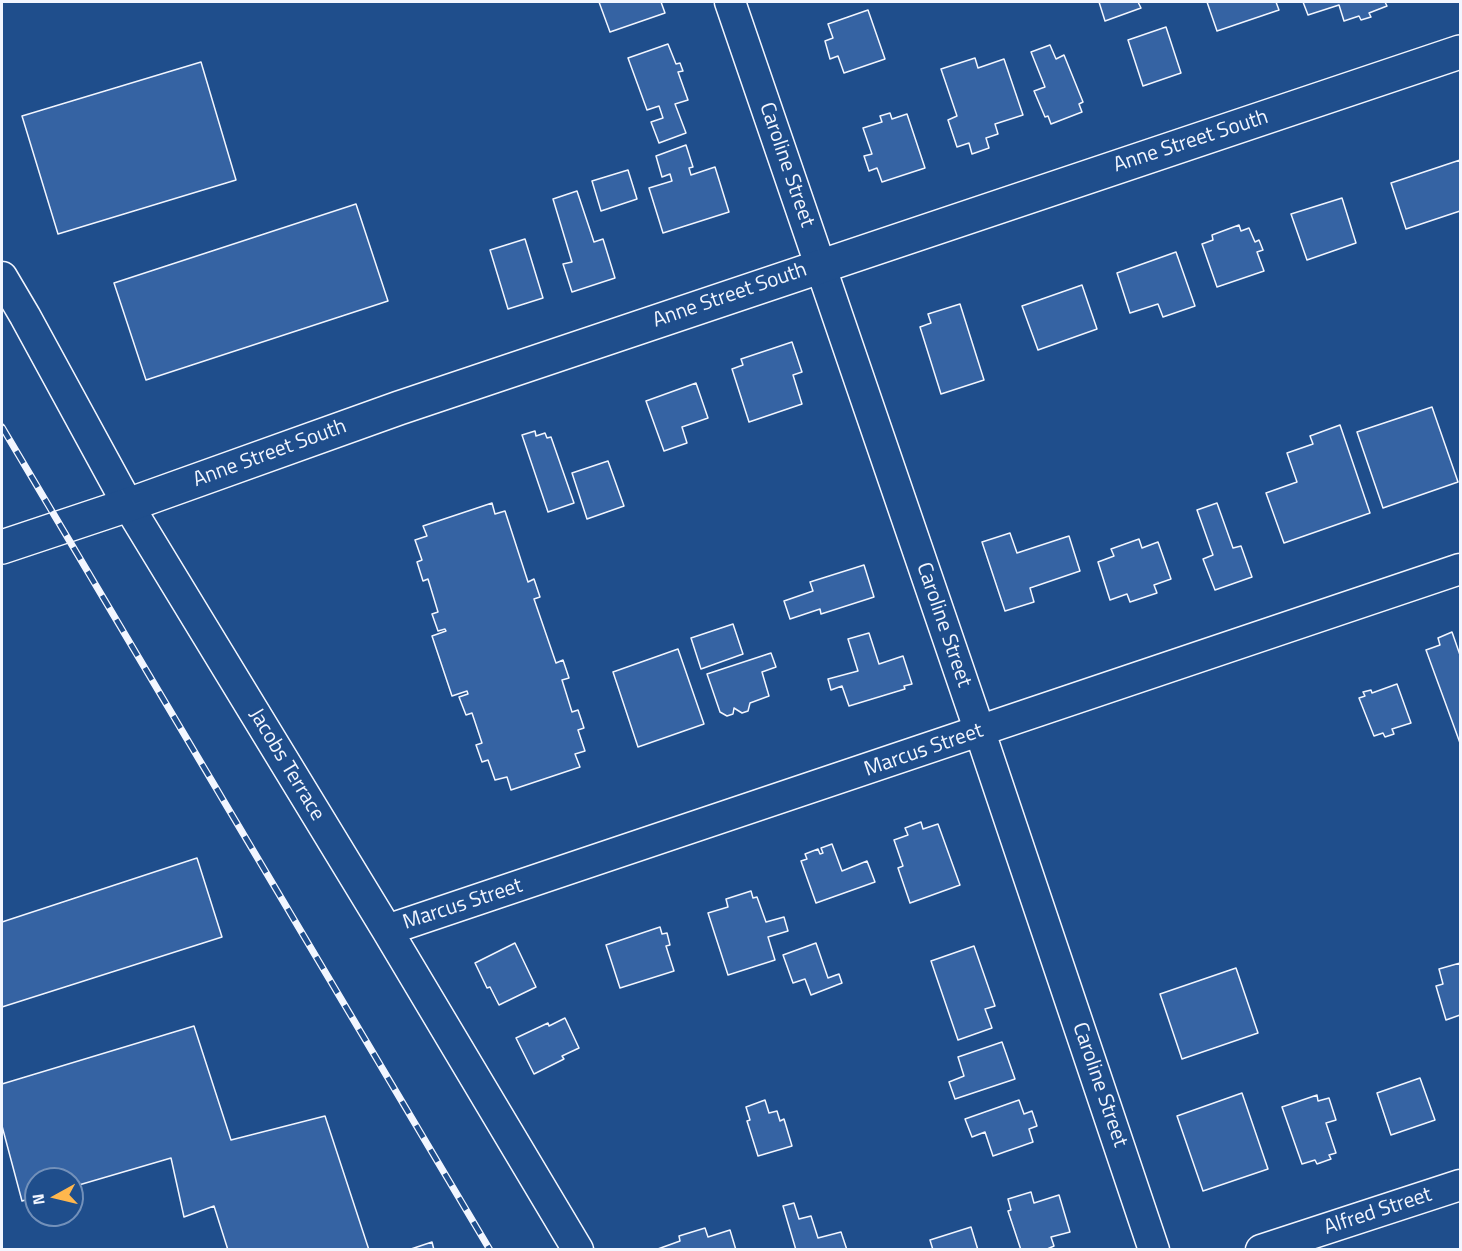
<!DOCTYPE html>
<html>
<head>
<meta charset="utf-8">
<style>
  body { margin:0 }
  #map { position:relative; width:1462px; height:1251px; overflow:hidden; background:#1f4e8c; font-family:"Titillium Web",sans-serif }
  canvas { display:block }
  .frame { position:absolute; inset:0; border:3px solid #f2f6ff; pointer-events:none }
  .north { position:absolute; left:24px; top:1167px; width:60px; height:60px; box-sizing:border-box; background:#1f4e8c; border:2px solid #7391ba; border-radius:50%; rotate:262deg; font-size:16px; font-weight:700; line-height:24px; text-align:center; color:#f2f6ff }
  .north::after { content:''; display:block; margin:auto; width:21px; height:27px; background:#ffb74d; clip-path:polygon(50% 0,100% 100%,50% 72%,0 100%) }
</style>
</head>
<body>
<div id="map">
<canvas width="1462" height="1251"></canvas>
<div class="frame"></div>
<div class="north">N</div>
</div>
<script>
const g = document.querySelector('canvas').getContext('2d');
g.lineJoin = 'round';
function paint(path, color) { g.fillStyle = color; g.fill(path, 'evenodd'); }
function strokePath(path, color, width, dash) { g.strokeStyle = color; g.lineWidth = width; g.lineCap = dash ? 'butt' : 'round'; g.setLineDash(dash || []); g.stroke(path); }
function drawText(font, color, halo, rows, align = 'center') {
  g.font = font + ' "Titillium Web",sans-serif'; g.lineWidth = 4.5; g.setLineDash([]); g.textBaseline = 'middle'; g.strokeStyle = halo; g.fillStyle = color; for (const [text, x, y, turn = 0] of rows) {
    g.save(); g.translate(x, y); g.rotate((+turn || 0) * Math.PI / 180); g.textAlign = isNaN(turn) ? turn : align; if (halo) g.strokeText(text, 0, 0); g.fillText(text, 0, 0); g.restore();
  }
}
const building = new Path2D(`
  M 599,2 L 661,2 L 665,13 L 610,32 Z
  M 1099,2 L 1138,2 L 1141,8 L 1105,21 Z
  M 1207,2 L 1276,2 L 1279,10 L 1217,31 Z
  M 1303,2 L 1385,2 L 1387,6 L 1369,13 L 1371,17 L 1361,20 L 1359,16 L 1344,21 L 1339,5 L 1308,15 Z
  M 868,10 L 885,59 L 844,73 L 838,56 L 830,59 L 825,41 L 833,38 L 828,24 Z
  M 1166,27 L 1181,73 L 1143,86 L 1128,40 Z
  M 668,44 L 676,64 L 680,63 L 683,71 L 678,72 L 688,100 L 675,104 L 686,133 L 659,143 L 651,122 L 663,118 L 659,106 L 647,110 L 628,58 Z
  M 1050,45 L 1056,59 L 1064,55 L 1083,102 L 1079,104 L 1082,112 L 1051,124 L 1048,116 L 1045,117 L 1034,91 L 1045,87 L 1031,52 Z
  M 975,58 L 978,68 L 1004,59 L 1023,115 L 995,124 L 998,134 L 986,138 L 989,148 L 972,154 L 969,143 L 957,147 L 948,120 L 957,116 L 941,69 Z
  M 201,62 L 236,180 L 58,234 L 22,116 Z
  M 890,113 L 892,119 L 907,114 L 925,168 L 882,182 L 877,168 L 869,171 L 864,156 L 872,154 L 863,128 L 882,122 L 880,116 Z
  M 686,145 L 693,167 L 689,168 L 691,175 L 715,167 L 729,212 L 663,233 L 649,188 L 672,181 L 670,174 L 662,177 L 656,156 Z
  M 1460,160 L 1460,211 L 1406,229 L 1391,183 Z
  M 628,170 L 637,199 L 601,211 L 592,181 Z
  M 577,191 L 594,242 L 603,239 L 615,278 L 572,292 L 563,264 L 572,262 L 553,199 Z
  M 1342,198 L 1356,243 L 1307,260 L 1291,214 Z
  M 356,204 L 388,301 L 146,380 L 114,283 Z
  M 1239,225 L 1241,231 L 1249,228 L 1255,242 L 1259,240 L 1263,250 L 1257,252 L 1264,271 L 1217,287 L 1202,244 L 1213,240 L 1212,235 Z
  M 525,239 L 543,298 L 508,309 L 490,250 Z
  M 1176,252 L 1195,306 L 1163,317 L 1158,304 L 1130,313 L 1117,273 Z
  M 1082,285 L 1097,329 L 1038,350 L 1022,306 Z
  M 960,304 L 984,380 L 941,394 L 920,327 L 931,323 L 928,314 Z
  M 792,342 L 802,372 L 793,375 L 802,404 L 749,422 L 732,369 L 743,365 L 741,359 Z
  M 696,383 L 708,418 L 682,427 L 687,443 L 664,451 L 646,401 Z
  M 1432,407 L 1458,482 L 1383,508 L 1357,432 Z
  M 1340,425 L 1370,513 L 1284,543 L 1266,493 L 1297,482 L 1287,453 L 1313,444 L 1310,436 Z
  M 535,431 L 536,436 L 545,433 L 547,438 L 551,437 L 574,503 L 548,512 L 522,435 Z
  M 608,461 L 624,506 L 587,519 L 572,473 Z
  M 492,503 L 495,514 L 505,511 L 528,582 L 534,579 L 540,597 L 534,599 L 556,663 L 563,660 L 569,678 L 562,680 L 572,712 L 578,710 L 584,728 L 578,730 L 585,751 L 575,754 L 580,767 L 511,790 L 507,777 L 495,780 L 488,760 L 482,762 L 476,745 L 482,743 L 472,713 L 466,715 L 459,697 L 468,694 L 467,691 L 452,696 L 432,636 L 446,631 L 445,629 L 438,631 L 432,614 L 438,612 L 428,579 L 423,581 L 417,562 L 422,560 L 415,540 L 427,536 L 423,526 Z
  M 1217,503 L 1233,548 L 1241,546 L 1252,577 L 1215,590 L 1203,559 L 1213,555 L 1197,510 Z
  M 1010,533 L 1017,553 L 1069,536 L 1080,571 L 1030,588 L 1034,602 L 1005,611 L 982,542 Z
  M 1139,539 L 1142,548 L 1158,542 L 1171,579 L 1154,585 L 1157,593 L 1130,602 L 1127,594 L 1110,600 L 1098,562 L 1114,556 L 1111,549 Z
  M 864,565 L 874,597 L 821,614 L 820,609 L 790,619 L 784,601 L 813,591 L 810,582 Z
  M 733,624 L 743,654 L 701,669 L 691,638 Z
  M 1452,632 L 1460,655 L 1460,743 L 1426,650 L 1440,645 L 1438,638 Z
  M 869,633 L 879,664 L 903,656 L 912,684 L 904,686 L 905,689 L 849,706 L 842,686 L 831,690 L 828,679 L 858,671 L 848,639 Z
  M 678,649 L 704,724 L 638,747 L 613,672 Z
  M 771,653 L 776,667 L 762,672 L 769,696 L 750,703 L 748,711 L 742,713 L 734,708 L 733,714 L 727,716 L 720,712 L 707,674 Z
  M 1397,684 L 1411,723 L 1392,729 L 1394,734 L 1385,737 L 1383,733 L 1374,736 L 1359,698 L 1365,696 L 1363,692 L 1371,690 L 1372,693 Z
  M 921,822 L 923,829 L 938,824 L 960,885 L 910,903 L 898,868 L 903,866 L 894,840 L 908,835 L 905,828 Z
  M 832,844 L 842,871 L 867,861 L 875,882 L 816,903 L 801,861 L 807,859 L 805,854 L 818,849 L 820,854 L 823,853 L 821,848 Z
  M 197,858 L 222,937 L 2,1007 L 2,922 Z
  M 751,891 L 753,898 L 757,897 L 766,922 L 784,917 L 788,931 L 768,937 L 775,960 L 728,975 L 708,913 L 728,907 L 726,899 Z
  M 660,927 L 662,934 L 667,933 L 670,945 L 666,946 L 674,971 L 620,988 L 606,945 Z
  M 515,943 L 536,987 L 499,1005 L 490,987 L 487,988 L 475,963 Z
  M 816,943 L 828,978 L 839,974 L 842,983 L 811,995 L 805,979 L 793,983 L 783,955 Z
  M 974,946 L 995,1006 L 985,1009 L 992,1028 L 958,1040 L 931,961 Z
  M 1460,963 L 1460,1015 L 1446,1020 L 1436,986 L 1443,984 L 1439,969 Z
  M 1236,968 L 1258,1033 L 1182,1059 L 1160,994 Z
  M 565,1018 L 579,1048 L 562,1056 L 564,1059 L 534,1074 L 516,1038 L 548,1023 L 549,1026 Z
  M 194,1026 L 231,1140 L 325,1116 L 369,1250 L 228,1250 L 214,1206 L 184,1217 L 171,1158 L 72,1187 L 72,1179 L 36,1179 L 36,1197 L 22,1201 L 2,1126 L 2,1084 Z
  M 1002,1042 L 1015,1079 L 955,1099 L 949,1082 L 964,1076 L 958,1057 Z
  M 1420,1078 L 1435,1120 L 1391,1135 L 1377,1093 Z
  M 1242,1093 L 1268,1169 L 1203,1191 L 1177,1116 Z
  M 1317,1095 L 1318,1101 L 1329,1098 L 1336,1120 L 1326,1123 L 1336,1153 L 1329,1155 L 1331,1159 L 1317,1164 L 1315,1160 L 1302,1164 L 1282,1107 Z
  M 765,1100 L 769,1113 L 777,1111 L 780,1121 L 784,1119 L 792,1146 L 758,1156 L 747,1121 L 750,1120 L 746,1107 Z
  M 1019,1100 L 1024,1114 L 1032,1111 L 1037,1126 L 1029,1129 L 1033,1142 L 993,1156 L 985,1132 L 972,1137 L 965,1119 Z
  M 1031,1192 L 1034,1203 L 1059,1195 L 1070,1232 L 1051,1237 L 1054,1246 L 1045,1250 L 1021,1250 L 1008,1211 L 1011,1210 L 1008,1199 Z
  M 794,1203 L 799,1219 L 811,1216 L 818,1238 L 841,1232 L 847,1250 L 796,1250 L 783,1206 Z
  M 971,1227 L 978,1250 L 933,1250 L 930,1240 Z
  M 705,1228 L 708,1237 L 730,1230 L 736,1250 L 655,1250 L 680,1241 L 679,1236 Z
  M 432,1242 L 434,1250 L 408,1250 Z`);
const minor = new Path2D(`
  M 730,2 L 980,732 L 1154,1250
  M 2,277 L 25,316 L 128,505 L 387,930 L 578,1250
  M 387,930 L 1460,569
  M 1261,1250 L 1460,1185`);
const tertiary = new Path2D(`
  M 2,547 L 128,505 L 399,408 L 1460,52`);
const rail = new Path2D(`
  M 2,427 L 490,1250`);
const streetNames = [
  ["Anne Street South",1191,142,-18],
  ["Caroline Street",786,165,71],
  ["Anne Street South",730,296,-19],
  ["Anne Street South",270,454,-20],
  ["Caroline Street",943,625,71],
  ["Marcus Street",924,751,-19],
  ["Jacobs Terrace",286,765,59],
  ["Marcus Street",463,905,-18],
  ["Caroline Street",1099,1085,71],
  ["Alfred Street",1378,1212,-18]
];
paint(building, '#3563a3');
strokePath(building, '#f2f6ff', 1.5);
strokePath(minor, '#f2f6ff', 33);
strokePath(tertiary, '#f2f6ff', 36);
strokePath(minor, '#1f4e8c', 30);
strokePath(tertiary, '#1f4e8c', 33);
strokePath(rail, '#f2f6ff', 7);
strokePath(rail, '#1f4e8c', 4.5, [14]);
drawText('21px', '#f2f6ff', '#1f4e8c', streetNames);
</script>
</body>
</html>
